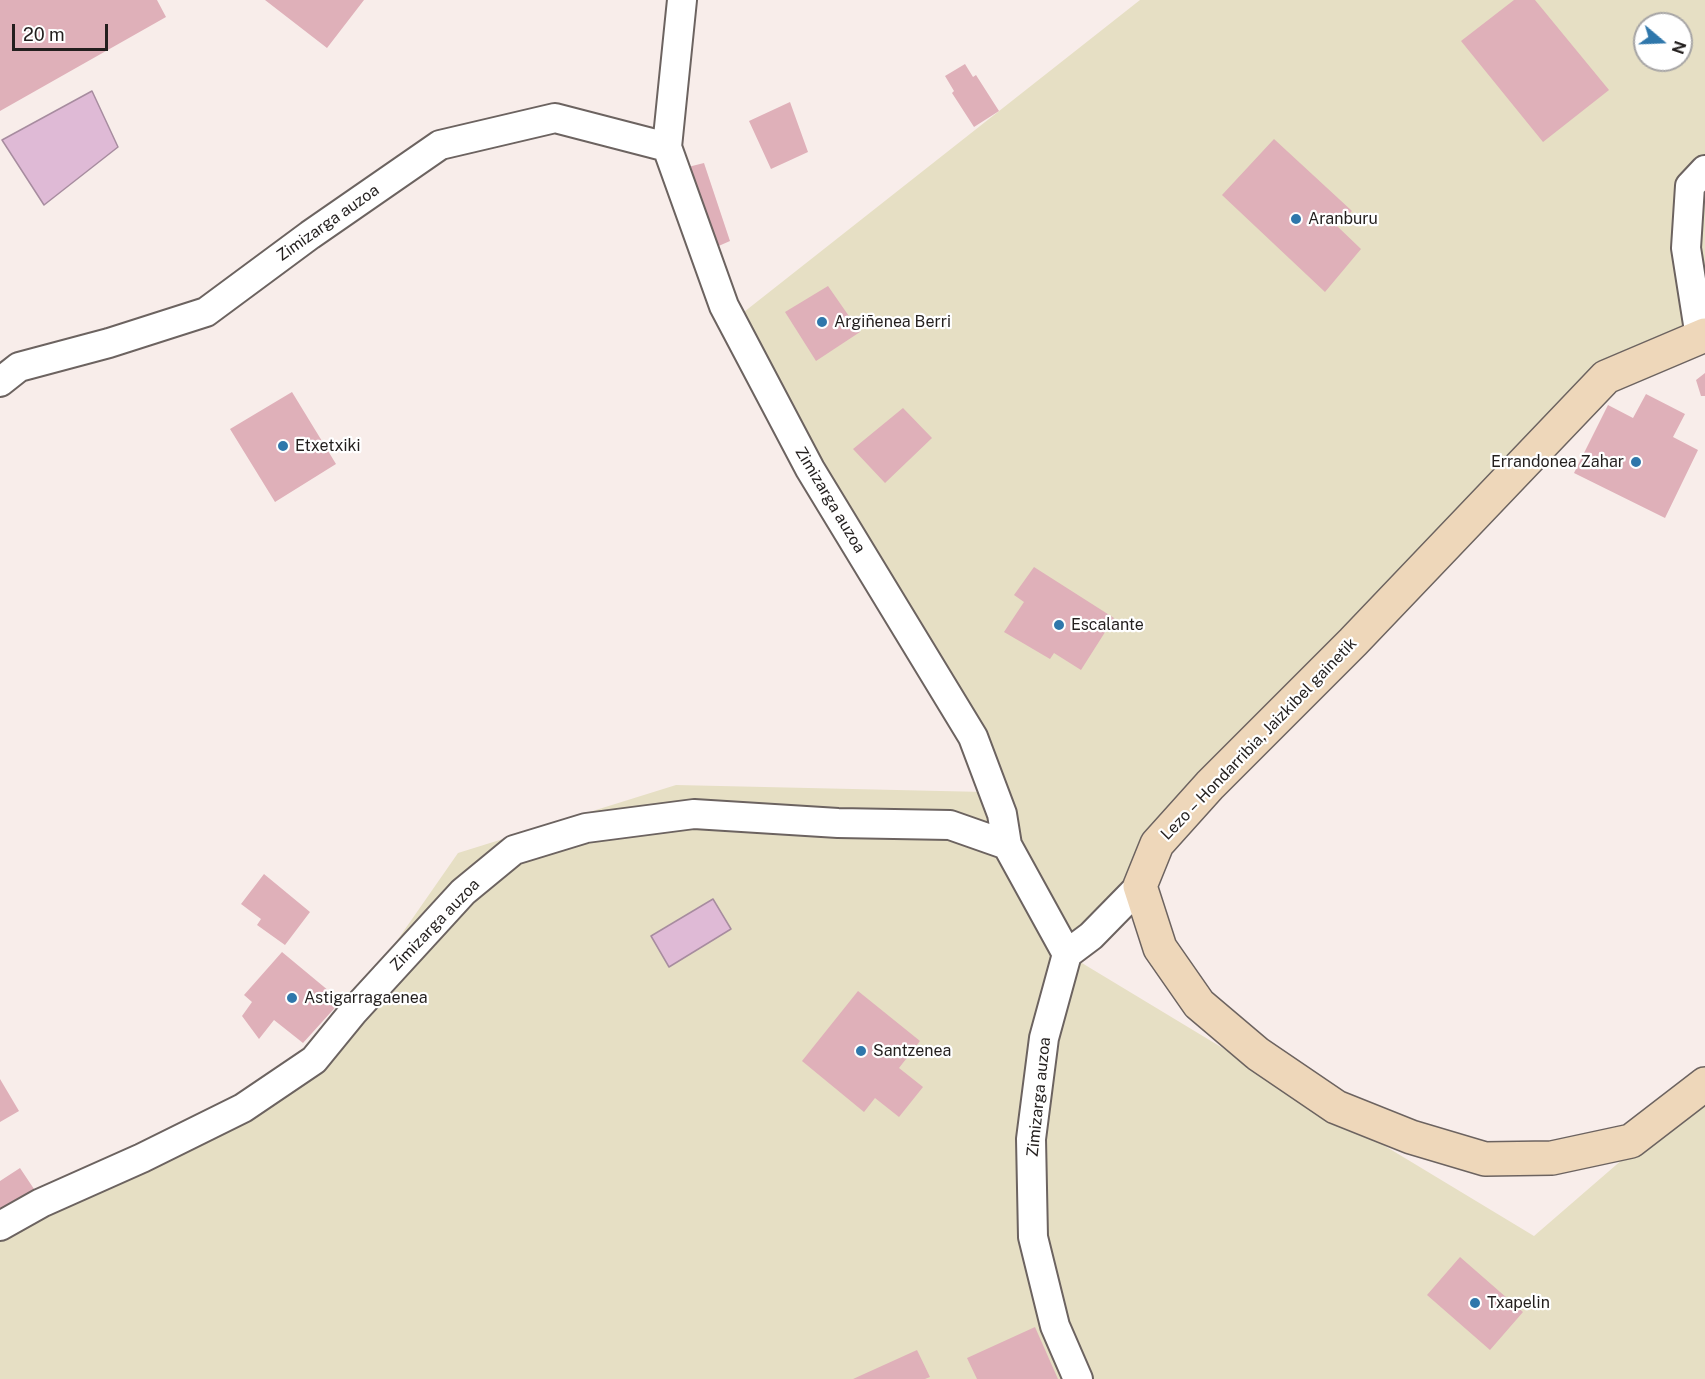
<!DOCTYPE html>
<html>
<head>
<meta charset="utf-8">
<style>
  body { margin:0 }
  #map { position:relative; width:1705px; height:1379px; overflow:hidden; background:#f8edea; font-family:"Public Sans",sans-serif }
  canvas { display:block }
  .north { position:absolute; left:1633px; top:12px; width:60px; height:60px; box-sizing:border-box; background:#fff; border:2px solid #a7a5a5; border-radius:50%; rotate:109deg; font-size:16px; font-weight:700; line-height:24px; text-align:center; color:#231f1e }
  .north::after { content:''; display:block; margin:auto; width:21px; height:27px; background:#2f77ab; clip-path:polygon(50% 0,100% 100%,50% 72%,0 100%) }
  .scale { position:absolute; left:12px; top:24px; width:96px; height:27px; box-sizing:border-box; border:3px solid #231f1e; border-top:0; padding-left:8px; font-size:18px; line-height:21px; white-space:nowrap; color:#231f1e; -webkit-text-stroke:4px #fff; paint-order:stroke }
</style>
</head>
<body>
<div id="map">
<canvas width="1705" height="1379"></canvas>
<div class="north">N</div>
<div class="scale">20 m</div>
</div>
<script>
const g = document.querySelector('canvas').getContext('2d');
g.lineJoin = 'round';
function paint(path, color) { g.fillStyle = color; g.fill(path, 'evenodd'); }
function strokePath(path, color, width, dash) { g.strokeStyle = color; g.lineWidth = width; g.lineCap = dash ? 'butt' : 'round'; g.setLineDash(dash || []); g.stroke(path); }
function drawText(font, color, halo, rows, align = 'center') {
  g.font = font + ' "Public Sans",sans-serif'; g.lineWidth = 4.5; g.setLineDash([]); g.textBaseline = 'middle'; g.strokeStyle = halo; g.fillStyle = color; for (const [text, x, y, turn = 0] of rows) {
    g.save(); g.translate(x, y); g.rotate((+turn || 0) * Math.PI / 180); g.textAlign = isNaN(turn) ? turn : align; if (halo) g.strokeText(text, 0, 0); g.fillText(text, 0, 0); g.restore();
  }
}
const green = new Path2D(`
  M 1140,0 L 1705,0 L 1705,338 L 1660,340 L 1067,954 L 1534,1236 L 1705,1088 L 1705,1379 L 0,1379 L 0,1212 L 314,1060 L 458,853 L 676,785 L 985,792 L 730,323 ZM 1645,24 L 1681,24 L 1681,60 L 1645,60 Z`);
const water = new Path2D(`
  M 92,91 L 118,147 L 44,205 L 2,140 Z
  M 713,899 L 731,929 L 669,967 L 651,936 Z`);
const building = new Path2D(`
  M 0,0 L 157,0 L 166,17 L 0,111 Z
  M 265,0 L 364,0 L 327,48 Z
  M 1514,0 L 1535,0 L 1609,90 L 1543,142 L 1461,41 Z
  M 965,64 L 973,77 L 976,75 L 999,111 L 974,127 L 952,93 L 954,91 L 945,76 Z
  M 790,102 L 808,152 L 771,169 L 749,121 Z
  M 1274,139 L 1352,211 L 1337,226 L 1361,249 L 1325,292 L 1222,195 Z
  M 704,163 L 730,241 L 714,248 L 688,167 Z
  M 828,286 L 860,332 L 816,361 L 785,312 Z
  M 1705,373 L 1705,396 L 1701,396 L 1696,380 Z
  M 292,392 L 336,464 L 275,502 L 230,429 Z
  M 1646,394 L 1685,414 L 1673,437 L 1698,450 L 1665,518 L 1574,473 L 1608,405 L 1633,418 Z
  M 903,408 L 932,438 L 885,483 L 853,449 Z
  M 1034,567 L 1114,618 L 1081,670 L 1054,653 L 1050,659 L 1004,632 L 1024,602 L 1014,595 Z
  M 264,874 L 310,912 L 285,945 L 257,925 L 261,919 L 241,904 Z
  M 282,952 L 341,1001 L 303,1043 L 274,1020 L 259,1039 L 242,1016 L 252,1002 L 244,995 Z
  M 858,991 L 920,1041 L 899,1068 L 923,1087 L 899,1117 L 875,1098 L 864,1112 L 802,1061 Z
  M 0,1079 L 19,1111 L 0,1122 Z
  M 20,1168 L 36,1192 L 0,1216 L 0,1181 Z
  M 1460,1257 L 1523,1312 L 1490,1350 L 1427,1295 Z
  M 1035,1327 L 1058,1379 L 977,1379 L 967,1358 Z
  M 917,1350 L 930,1377 L 925,1379 L 853,1379 Z`);
const street = new Path2D(`
  M 667,147 L 682,0
  M 1700,337 L 1686,248 L 1690,186 L 1705,170
  M 0,382 L 19,367 L 109,343 L 206,312 L 310,235 L 440,145 L 555,118 L 667,147 L 724,306 L 810,469 L 973,737 L 1002,814 L 1007,845 L 1067,954 L 1091,936 L 1140,886
  M 1067,954 L 1044,1038 L 1031,1139 L 1033,1237 L 1055,1326 L 1078,1379
  M 0,1226 L 41,1203 L 142,1158 L 243,1108 L 314,1060 L 354,1011 L 463,892 L 514,850 L 586,828 L 694,814 L 838,823 L 950,825 L 1007,845`);
const secondary = new Path2D(`
  M 1705,335 L 1606,377 L 1353,642 L 1210,785 L 1157,844 L 1140,886 L 1160,948 L 1199,1004 L 1258,1054 L 1336,1107 L 1411,1137 L 1485,1159 L 1552,1158 L 1631,1141 L 1705,1084`);
const markers = [
  [1296,219,6,"#2f77ab"],
  [822,322,6,"#2f77ab"],
  [283,446,6,"#2f77ab"],
  [1636,462,6,"#2f77ab"],
  [1059,625,6,"#2f77ab"],
  [292,998,6,"#2f77ab"],
  [861,1051,6,"#2f77ab"],
  [1475,1303,6,"#2f77ab"]
];
const poiNames = [
  ["Aranburu",1308,219],
  ["Argiñenea Berri",834,322],
  ["Etxetxiki",295,446],
  ["Errandonea Zahar",1624,462,"right"],
  ["Escalante",1071,625],
  ["Astigarragaenea",304,998],
  ["Santzenea",873,1051],
  ["Txapelin",1487,1303]
];
const streetNames = [
  ["Zimizarga auzoa",328,223,-35],
  ["Zimizarga auzoa",830,500,59],
  ["Lezo – Hondarribia, Jaizkibel gainetik",1259,739,-46],
  ["Zimizarga auzoa",435,925,-46],
  ["Zimizarga auzoa",1039,1097,-84]
];
paint(green, '#e6dfc4');
paint(water, '#dfbad6');
strokePath(water, '#a78c9f', 1.5);
paint(building, '#dfb0b9');
strokePath(street, '#6c6360', 32);
strokePath(secondary, '#6c6360', 36);
strokePath(street, '#fff', 28);
strokePath(secondary, '#eed7ba', 33);
for (const [x, y, r, color] of markers) { const dot = new Path2D(); dot.arc(x, y, r, 0, 2 * Math.PI); g.fillStyle = color; g.fill(dot); strokePath(dot, '#fff', 2); }
drawText('16px', '#231f1e', '#fff', poiNames, 'left');
drawText('16px', '#231f1e', '#fff', streetNames);
</script>
</body>
</html>
